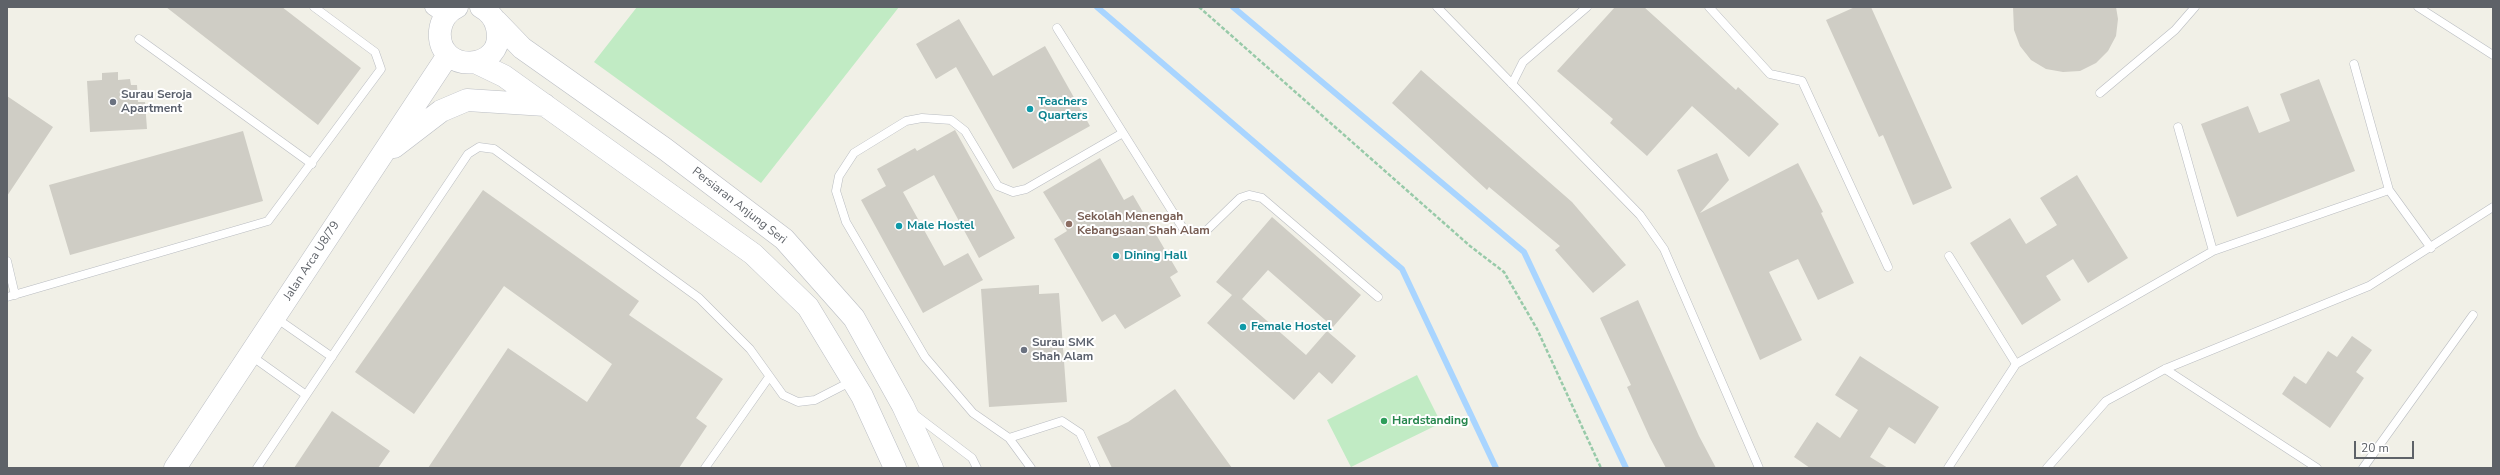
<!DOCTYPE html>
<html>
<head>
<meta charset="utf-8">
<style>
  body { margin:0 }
  #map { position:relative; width:2500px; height:475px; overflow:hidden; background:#f1f0e7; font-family:"Nunito Sans",sans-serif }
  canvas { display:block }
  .frame { position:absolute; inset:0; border:8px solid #5e6268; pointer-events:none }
  .scale { position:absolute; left:2354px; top:441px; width:60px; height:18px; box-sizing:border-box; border:2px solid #5e6268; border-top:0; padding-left:5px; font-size:12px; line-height:14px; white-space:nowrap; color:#5e6268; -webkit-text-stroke:3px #fff; paint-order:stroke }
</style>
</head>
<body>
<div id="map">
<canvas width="2500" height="475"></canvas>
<div class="frame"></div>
<div class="scale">20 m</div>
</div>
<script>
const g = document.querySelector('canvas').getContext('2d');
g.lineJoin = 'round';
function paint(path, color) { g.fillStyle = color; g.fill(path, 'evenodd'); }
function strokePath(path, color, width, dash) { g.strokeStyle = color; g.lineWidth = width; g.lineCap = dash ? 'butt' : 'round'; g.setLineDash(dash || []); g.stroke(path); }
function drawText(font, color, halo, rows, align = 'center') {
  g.font = font + ' "Nunito Sans",sans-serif'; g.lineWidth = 4; g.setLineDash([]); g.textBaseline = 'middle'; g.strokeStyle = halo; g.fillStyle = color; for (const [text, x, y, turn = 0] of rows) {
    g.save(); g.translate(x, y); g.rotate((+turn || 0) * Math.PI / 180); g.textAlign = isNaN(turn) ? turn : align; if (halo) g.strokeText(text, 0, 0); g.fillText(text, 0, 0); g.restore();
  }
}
const green = new Path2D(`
  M 637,7 L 899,7 L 761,183 L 594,62 Z
  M 1417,375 L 1441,423 L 1351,467 L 1327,420 Z`);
const stream = new Path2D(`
  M 1097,7 L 1402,269 L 1496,468
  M 1233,7 L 1524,252 L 1626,468`);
const building = new Path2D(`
  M 166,7 L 282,7 L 361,68 L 318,125 Z
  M 1615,7 L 1644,7 L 1736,90 L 1738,87 L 1779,124 L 1749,157 L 1692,106 L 1647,156 L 1610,123 L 1613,119 L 1557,71 Z
  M 1855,7 L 1871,7 L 1952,188 L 1913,205 L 1883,135 L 1879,137 L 1826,20 Z
  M 2013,7 L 2116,7 L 2118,19 L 2116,36 L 2108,51 L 2096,63 L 2080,71 L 2063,72 L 2046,69 L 2031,60 L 2020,46 L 2014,30 Z
  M 959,19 L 993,76 L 1045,46 L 1090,126 L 1013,169 L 956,67 L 936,79 L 916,44 Z
  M 1421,70 L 1572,202 L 1626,265 L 1593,293 L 1555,250 L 1560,246 L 1489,187 L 1487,190 L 1392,103 Z
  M 118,72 L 118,80 L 130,79 L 131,85 L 137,85 L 138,102 L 145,102 L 147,129 L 90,132 L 87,81 L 102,80 L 102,73 Z
  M 2319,79 L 2355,171 L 2237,217 L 2201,124 L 2248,106 L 2259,133 L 2290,121 L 2280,94 Z
  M 7,96 L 53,127 L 7,196 Z
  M 955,130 L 1015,238 L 979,258 L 934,175 L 903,192 L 944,266 L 968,253 L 983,280 L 923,313 L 861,200 L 886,186 L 877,169 L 915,148 L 917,151 Z
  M 243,131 L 263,201 L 70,255 L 49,185 Z
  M 1717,153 L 1729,180 L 1700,213 L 1798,163 L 1823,212 L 1821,213 L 1854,283 L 1818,300 L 1798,259 L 1769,272 L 1802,340 L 1760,360 L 1677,170 Z
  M 1100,158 L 1124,200 L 1133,195 L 1178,272 L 1170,277 L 1181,296 L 1125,329 L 1115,314 L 1102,322 L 1054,239 L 1067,231 L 1043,192 Z
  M 2077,175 L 2128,258 L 2088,283 L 2073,259 L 2046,276 L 2061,300 L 2022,325 L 1970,243 L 2010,218 L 2026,244 L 2057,225 L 2040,198 Z
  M 483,190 L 639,301 L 629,315 L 723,379 L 696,418 L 707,426 L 679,468 L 428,468 L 508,348 L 587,402 L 612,364 L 504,286 L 414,414 L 355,372 Z
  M 1272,217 L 1361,295 L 1333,327 L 1268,270 L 1242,299 L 1306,355 L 1327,331 L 1356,356 L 1332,384 L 1319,372 L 1294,400 L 1207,323 L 1232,295 L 1216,282 Z
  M 1039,285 L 1039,294 L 1059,293 L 1067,402 L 989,407 L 981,289 Z
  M 1638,300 L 1699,436 L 1716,468 L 1666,468 L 1650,438 L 1627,387 L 1631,385 L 1600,318 Z
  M 2352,336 L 2372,350 L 2356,372 L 2364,378 L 2330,428 L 2282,394 L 2294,376 L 2306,384 L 2328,351 L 2337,357 Z
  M 1860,356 L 1939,407 L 1915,444 L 1889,427 L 1870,457 L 1888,468 L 1810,468 L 1794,457 L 1817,422 L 1840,438 L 1858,410 L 1835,395 Z
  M 1175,389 L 1232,468 L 1112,468 L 1097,437 L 1128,422 Z
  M 332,411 L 390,451 L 378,468 L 294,468 Z`);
const path = new Path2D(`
  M 1199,7 L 1470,246 L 1504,272 L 1537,329 L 1601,468`);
const lane = new Path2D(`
  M 1437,7 L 1640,215 L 1664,249 L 1759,468
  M 1709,7 L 1770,74 L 1802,81 L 1888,267
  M 2418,7 L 2493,55
  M 1057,28 L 1184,230 L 1206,231 L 1240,198 L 1249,195 L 1262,198 L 1378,297
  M 139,39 L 312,164
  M 2354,64 L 2389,190
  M 1512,84 L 1523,62 L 1587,7
  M 2100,93 L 2175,30 L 2195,7
  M 2178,127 L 2213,251
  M 1949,256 L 2016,364
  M 7,261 L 15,295
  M 7,297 L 268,221 L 381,69 L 375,52 L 314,7
  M 276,318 L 332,357
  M 250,355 L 306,395
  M 2165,369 L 2317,468
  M 914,414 L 972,458 L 977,468
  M 1009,438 L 1062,421 L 1080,433 L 1096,468
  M 257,468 L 468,154 L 479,147 L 494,149 L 699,298 L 750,349 L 783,395 L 798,402 L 815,400 L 852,381
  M 705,468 L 769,377
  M 1031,468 L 1009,438 L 973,413 L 925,357 L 846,222 L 836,191 L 839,176 L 854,153 L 906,121 L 922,118 L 951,120 L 965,131 L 998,186 L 1013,192 L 1026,189 L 1121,134
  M 1948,468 L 2016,364 L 2213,251 L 2389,190 L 2431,248
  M 2047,468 L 2106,401 L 2165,369 L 2369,286 L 2493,207
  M 2363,468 L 2473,315`);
const street = new Path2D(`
  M 433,7 L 446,16`);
const secondary = new Path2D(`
  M 457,7 C 447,11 441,21 440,31 C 436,75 507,72 497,28 C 495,18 490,12 481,7
  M 496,21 L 522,48 L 665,149 L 784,239 L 854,318 L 903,406 L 932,468
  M 477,63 L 504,76 L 753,254 L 808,307 L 862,396 L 895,468
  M 394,147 L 441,111 L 467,100 L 545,105
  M 175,468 L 448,55`);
const markers = [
  [113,102,4,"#6b7280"],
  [1030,109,4,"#0f9aa8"],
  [1069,224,4,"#8d6e63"],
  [899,226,4,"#0f9aa8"],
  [1116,256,4,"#0f9aa8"],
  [1243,327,4,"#0f9aa8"],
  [1024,350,4,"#6b7280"],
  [1384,421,4,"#2e9e5b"]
];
const worshipNames = [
  ["Surau Seroja",121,95],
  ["Apartment",121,109],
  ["Surau SMK",1032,343],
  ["Shah Alam",1032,357]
];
const cultureNames = [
  ["Teachers",1038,102],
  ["Quarters",1038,116],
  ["Male Hostel",907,226],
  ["Dining Hall",1124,256],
  ["Female Hostel",1251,327]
];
const streetNames = [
  ["Persiaran Anjung Seri",739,206,38],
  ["Jalan Arca U8/79",312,261,-57]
];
const educationNames = [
  ["Sekolah Menengah",1077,217],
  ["Kebangsaan Shah Alam",1077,231]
];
const leisureNames = [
  ["Hardstanding",1392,421]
];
paint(green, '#c1ebc4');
strokePath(stream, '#a9d5ff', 6);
paint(building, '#cfcdc5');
strokePath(lane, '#b9bcc1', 9);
strokePath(street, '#b9bcc1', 17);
strokePath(secondary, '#babdc3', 23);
strokePath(path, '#98caa9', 2.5, [4, 2]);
strokePath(lane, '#fff', 8);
strokePath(street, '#fff', 16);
strokePath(secondary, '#fff', 22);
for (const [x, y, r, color] of markers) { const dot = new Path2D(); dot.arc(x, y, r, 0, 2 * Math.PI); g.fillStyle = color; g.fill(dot); strokePath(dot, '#fff', 1.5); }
drawText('bold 12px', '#5b616d', '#fff', worshipNames, 'left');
drawText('bold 12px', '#0d838f', '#fff', cultureNames, 'left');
drawText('12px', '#5e6268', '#fff', streetNames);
drawText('bold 12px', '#785e54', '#fff', educationNames, 'left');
drawText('bold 12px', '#27864d', '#fff', leisureNames, 'left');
</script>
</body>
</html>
